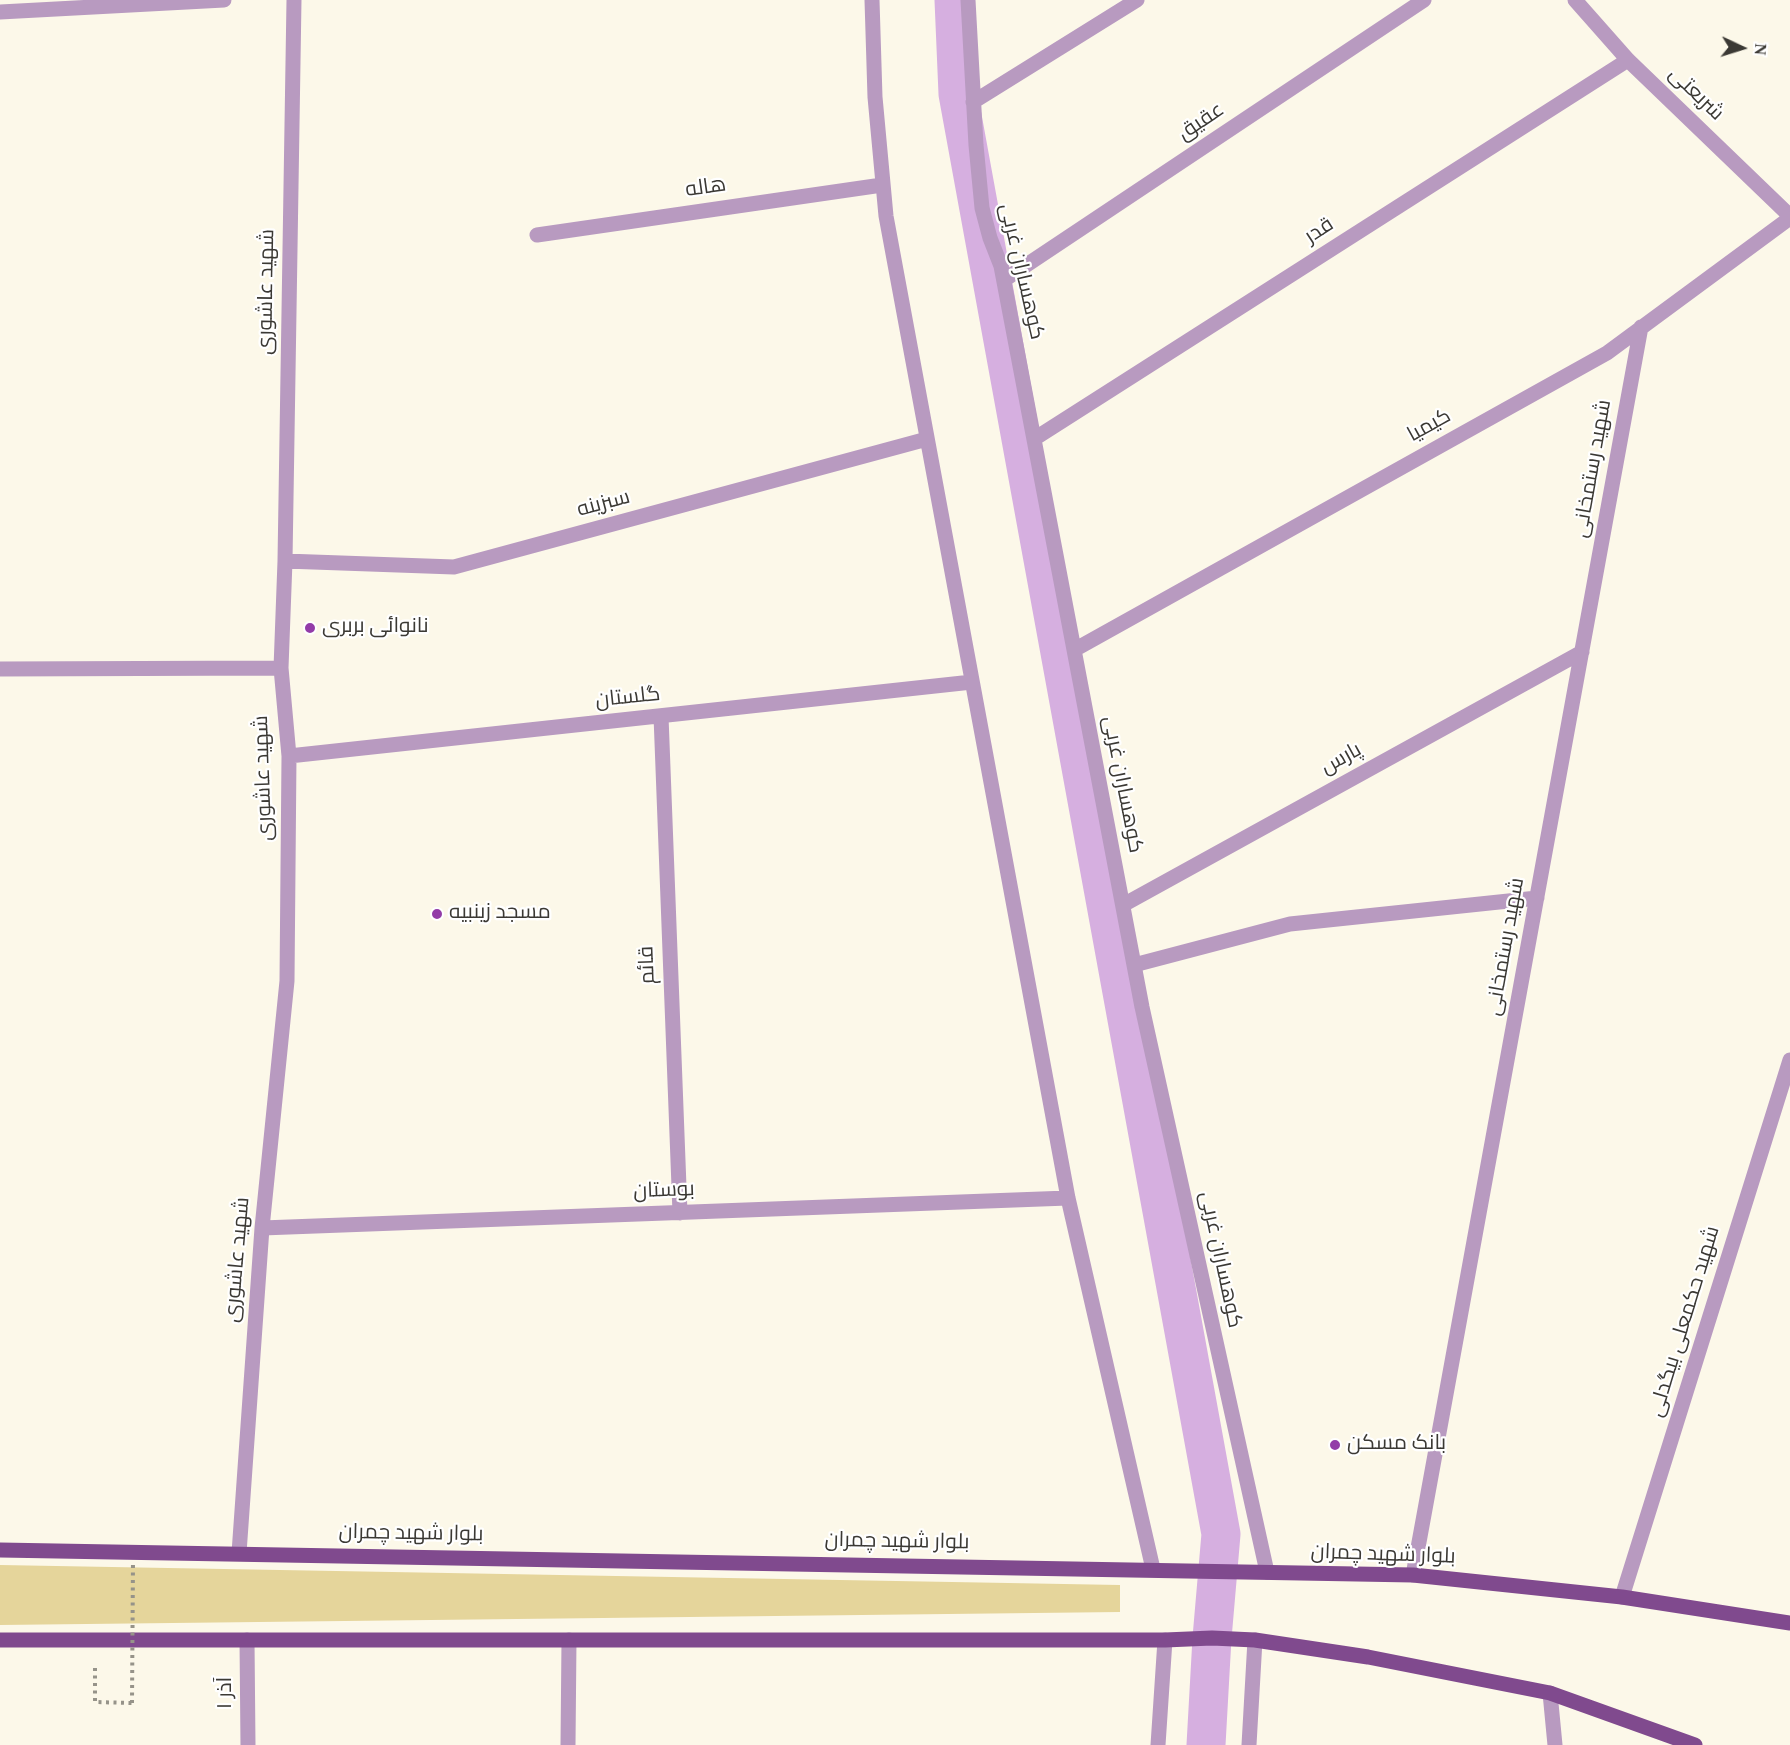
<!DOCTYPE html>
<html>
<head>
<meta charset="utf-8">
<style>
  body { margin:0 }
  #map { position:relative; width:1790px; height:1745px; overflow:hidden; background:#fcf8e9; font-family:Georgia,serif }
  canvas { display:block }
  .north { position:absolute; left:1712px; top:18px; width:60px; height:60px; -webkit-text-stroke:4px #fff; paint-order:stroke; rotate:94deg; font-size:16px; font-weight:700; line-height:24px; text-align:center; color:#3b3934 }
  .north::after { content:''; display:block; margin:auto; width:21px; height:27px; background:#3b3934; clip-path:polygon(50% 0,100% 100%,50% 72%,0 100%) }
</style>
</head>
<body>
<div id="map">
<canvas width="1790" height="1745"></canvas>
<div class="north">N</div>
</div>
<script>
const g = document.querySelector('canvas').getContext('2d');
g.lineJoin = 'round';
function paint(path, color) { g.fillStyle = color; g.fill(path, 'evenodd'); }
function strokePath(path, color, width, dash) { g.strokeStyle = color; g.lineWidth = width; g.lineCap = dash ? 'butt' : 'round'; g.setLineDash(dash || []); g.stroke(path); }
function drawText(font, color, halo, rows, align = 'center') {
  g.font = font + ' Georgia,Cairo,serif'; g.lineWidth = 4.5; g.setLineDash([]); g.textBaseline = 'middle'; g.strokeStyle = halo; g.fillStyle = color; for (const [text, x, y, turn = 0] of rows) {
    g.save(); g.translate(x, y); g.rotate((+turn || 0) * Math.PI / 180); g.textAlign = isNaN(turn) ? turn : align; if (halo) g.strokeText(text, 0, 0); g.fillText(text, 0, 0); g.restore();
  }
}
const green = new Path2D(`
  M 0,1565 L 1120,1585 L 1120,1612 L 0,1625 Z`);
const canal = new Path2D(`
  M 954,0 L 958,94 L 1221,1534 L 1212,1638 L 1206,1745`);
const path = new Path2D(`
  M 95,1668 L 95,1702 L 132,1703`);
const minor = new Path2D(`
  M 872,0 L 875,97 L 886,216 L 1068,1198 L 1153,1569
  M 968,0 L 976,145 L 982,208 L 990,238 L 1001,266 L 1142,1007 L 1267,1572
  M 1575,0 L 1628,60 L 1790,216
  M 0,12 L 224,0
  M 973,102 L 1137,0
  M 537,235 L 882,185
  M 1004,280 L 1424,0
  M 1034,439 L 1628,60
  M 285,561 L 454,567 L 927,439
  M 1074,650 L 1607,353 L 1790,218
  M 0,669 L 281,668
  M 661,716 L 680,1213
  M 289,756 L 972,682
  M 1123,905 L 1582,652
  M 1134,965 L 1290,924 L 1537,898
  M 262,1228 L 1068,1198
  M 239,1553 L 262,1228 L 287,981 L 289,756 L 281,668 L 285,561 L 294,0
  M 1413,1575 L 1641,327
  M 1622,1597 L 1790,1060
  M 247,1640 L 248,1745
  M 1550,1693 L 1555,1745
  M 568,1745 L 569,1640
  M 1158,1745 L 1165,1640
  M 1249,1745 L 1255,1640`);
const major = new Path2D(`
  M 0,1550 L 1413,1575 L 1622,1597 L 1790,1623
  M 0,1640 L 1165,1640 L 1212,1638 L 1255,1640 L 1368,1657 L 1550,1693 L 1695,1745`);
const pathBridge = new Path2D(`
  M 132,1703 L 133,1561`);
const markers = [
  [310,628,6,"#933ca8"],
  [437,914,6,"#933ca8"],
  [1335,1445,6,"#933ca8"]
];
const streetNames = [
  ["شریعتی",1695,95,44],
  ["عقیق",1202,123,-34],
  ["هاله",706,189,-8],
  ["قدر",1320,232,-33],
  ["کوهساران غربی",1020,272,77],
  ["شهید عاشوری",268,292,-89],
  ["کیمیا",1430,427,-29],
  ["شهید رستمخانی",1594,469,-80],
  ["سبزینه",604,505,-15],
  ["گلستان",628,699,-6],
  ["پارس",1342,760,-29],
  ["شهید عاشوری",265,778,-92],
  ["کوهساران غربی",1121,785,79],
  ["شهید رستمخانی",1507,947,-80],
  ["قائم",649,965,-92],
  ["بوستان",664,1192,-2],
  ["شهید عاشوری",239,1260,-85],
  ["کوهساران غربی",1219,1260,78],
  ["شهید حکمعلی بیگدلی",1686,1322,-73],
  ["بلوار شهید چمران",411,1535,1],
  ["بلوار شهید چمران",897,1543,1],
  ["بلوار شهید چمران",1383,1556,2],
  ["آذر ۱",227,1693,-90]
];
const poiNames = [
  ["نانوائی بربری",322,628],
  ["مسجد زینبیه",449,914],
  ["بانک مسکن",1347,1445]
];
paint(green, '#e5d59b');
strokePath(canal, '#d6afe0', 39);
strokePath(path, '#969389', 4, [3, 4.5]);
strokePath(minor, '#b89ac0', 15);
strokePath(major, '#804a8e', 15);
strokePath(pathBridge, '#969389', 4, [3, 4.5]);
for (const [x, y, r, color] of markers) { const dot = new Path2D(); dot.arc(x, y, r, 0, 2 * Math.PI); g.fillStyle = color; g.fill(dot); strokePath(dot, '#fff', 2); }
drawText('21px', '#3b3934', '#fff', streetNames);
drawText('21px', '#3b3934', '#fff', poiNames, 'left');
</script>
</body>
</html>
